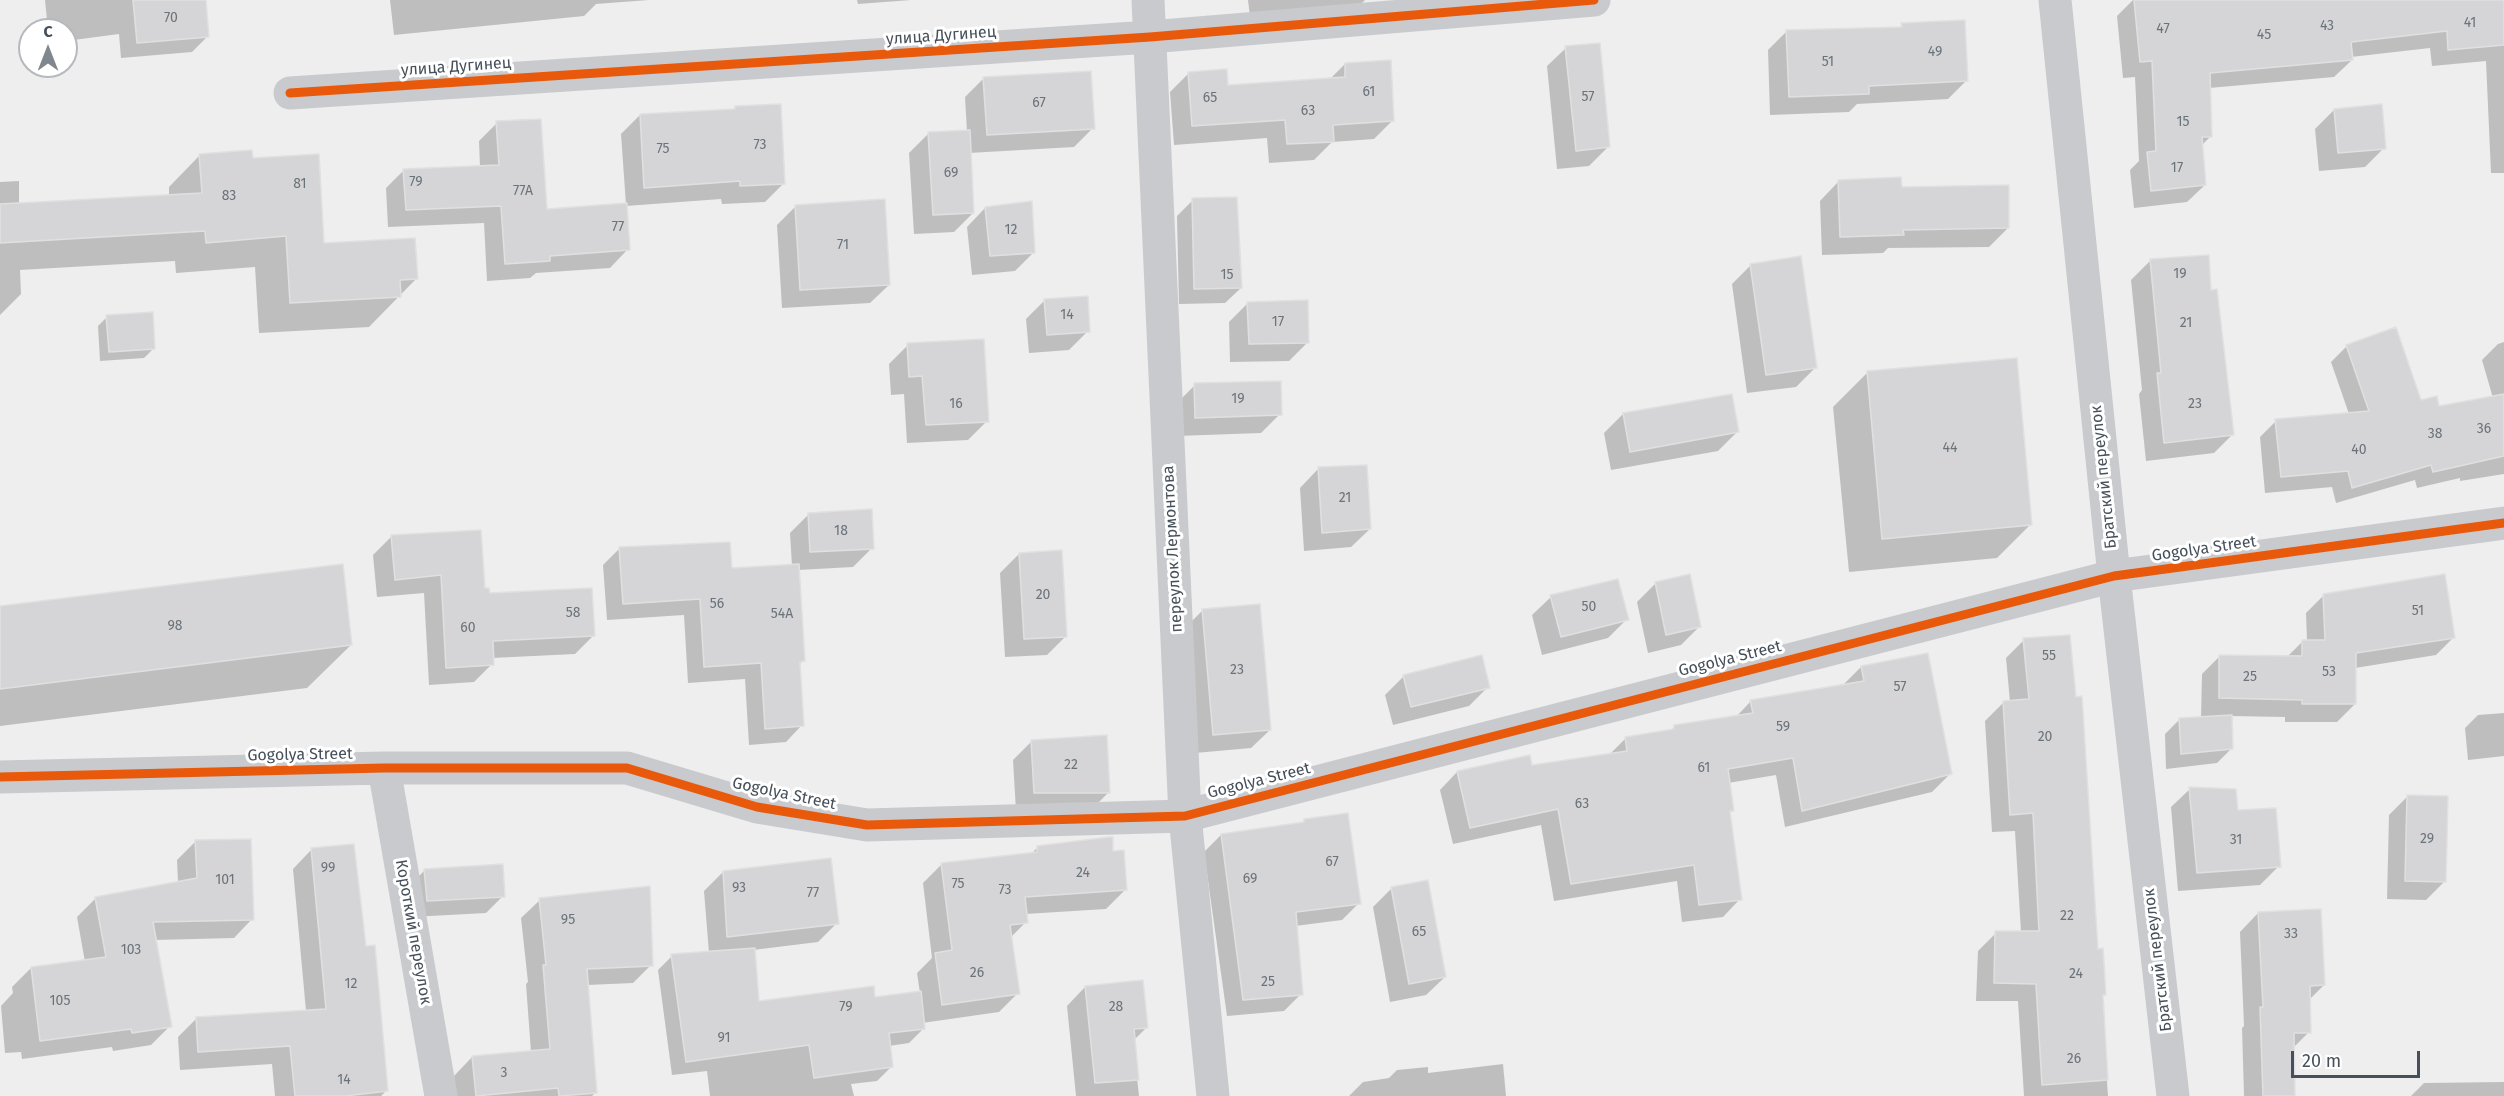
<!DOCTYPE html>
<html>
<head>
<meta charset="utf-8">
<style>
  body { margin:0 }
  #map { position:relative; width:2504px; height:1096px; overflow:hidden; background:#efeeee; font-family:"Fira Sans",sans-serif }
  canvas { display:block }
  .north { position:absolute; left:18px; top:18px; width:60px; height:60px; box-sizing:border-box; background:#fff; border:2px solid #b5b9bd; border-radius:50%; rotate:0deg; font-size:16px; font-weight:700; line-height:24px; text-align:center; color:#46505a }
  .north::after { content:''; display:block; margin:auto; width:21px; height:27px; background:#81878e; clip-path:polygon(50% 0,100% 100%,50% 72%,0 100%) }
  .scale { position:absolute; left:2291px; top:1051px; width:129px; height:27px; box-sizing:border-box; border:3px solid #46505a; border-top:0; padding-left:8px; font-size:18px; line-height:21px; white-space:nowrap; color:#46505a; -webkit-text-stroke:4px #fff; paint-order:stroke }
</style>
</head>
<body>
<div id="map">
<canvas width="2504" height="1096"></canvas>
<div class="north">С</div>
<div class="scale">20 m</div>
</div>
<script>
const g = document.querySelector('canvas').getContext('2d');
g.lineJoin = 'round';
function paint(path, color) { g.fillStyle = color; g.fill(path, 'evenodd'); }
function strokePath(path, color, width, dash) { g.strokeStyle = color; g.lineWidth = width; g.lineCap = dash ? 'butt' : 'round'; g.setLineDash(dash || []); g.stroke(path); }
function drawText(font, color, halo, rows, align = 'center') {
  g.font = font + ' "Fira Sans",sans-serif'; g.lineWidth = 6; g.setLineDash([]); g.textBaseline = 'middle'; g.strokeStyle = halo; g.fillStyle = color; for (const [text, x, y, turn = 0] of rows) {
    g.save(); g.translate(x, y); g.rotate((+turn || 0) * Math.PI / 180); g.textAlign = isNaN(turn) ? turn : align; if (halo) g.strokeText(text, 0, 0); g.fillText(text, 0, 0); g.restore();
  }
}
const shadow = new Path2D(`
  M 45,0 L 205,0 L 208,36 L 192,52 L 121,58 L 119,34 L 66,41 L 66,30 L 48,30 Z
  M 390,0 L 649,0 L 596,4 L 584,16 L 394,35 Z
  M 857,0 L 911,0 L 858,4 Z
  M 1248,0 L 1365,0 L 1334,32 L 1253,42 Z
  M 2133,0 L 2504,0 L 2504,173 L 2491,173 L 2486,61 L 2432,66 L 2430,48 L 2351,57 L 2352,60 L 2334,77 L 2209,88 L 2211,136 L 2201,146 L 2205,185 L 2187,202 L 2134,208 L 2130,170 L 2139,161 L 2135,77 L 2123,78 L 2117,16 Z
  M 1902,25 L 1967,80 L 1948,99 L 1857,104 L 1849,112 L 1770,115 L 1768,50 L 1787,31 L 1899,28 Z
  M 1566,48 L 1608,147 L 1589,166 L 1557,169 L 1547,66 Z
  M 1345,64 L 1393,120 L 1374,139 L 1332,142 L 1314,160 L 1269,163 L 1267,138 L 1174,145 L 1170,92 L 1189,73 L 1227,86 L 1329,80 Z
  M 984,78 L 1093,128 L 1074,147 L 969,153 L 973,213 L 954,232 L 914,234 L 909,153 L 928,134 L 967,132 L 965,97 Z
  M 736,107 L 784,183 L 765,202 L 722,204 L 721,199 L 626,206 L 628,249 L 610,268 L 536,273 L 530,278 L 487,281 L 484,223 L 388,227 L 386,188 L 404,170 L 480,167 L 479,141 L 497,123 L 546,210 L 626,205 L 621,134 L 640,115 L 732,110 Z
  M 2334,110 L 2384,148 L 2365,167 L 2319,171 L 2315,129 Z
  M 199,156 L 251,160 L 323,244 L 416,279 L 369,327 L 259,333 L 255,267 L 176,273 L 175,261 L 20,270 L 21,294 L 0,315 L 0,182 L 19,181 L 19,205 L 169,196 L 169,187 Z
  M 1838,182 L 2008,228 L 1989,247 L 1888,248 L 1883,253 L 1822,255 L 1820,201 Z
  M 1193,200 L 1241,288 L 1225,303 L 1179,304 L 1177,216 Z
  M 796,206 L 889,285 L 870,303 L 782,308 L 777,225 Z
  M 985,208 L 1034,252 L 1015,271 L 972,275 L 967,227 Z
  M 2150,261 L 2210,291 L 2232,435 L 2214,453 L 2146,461 L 2139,394 L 2142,390 L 2131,280 Z
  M 1751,265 L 1815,368 L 1796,387 L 1747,393 L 1732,284 Z
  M 1045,300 L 1088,331 L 1069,350 L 1029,353 L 1026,319 Z
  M 1248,303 L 1308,342 L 1289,361 L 1230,362 L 1229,322 Z
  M 107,317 L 154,348 L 144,358 L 100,361 L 98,326 Z
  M 2504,342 L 2504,474 L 2460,481 L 2460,478 L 2417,488 L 2415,480 L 2336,503 L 2332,487 L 2265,493 L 2260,437 L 2276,421 L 2349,414 L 2331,362 L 2347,346 L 2420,402 L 2438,408 L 2493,398 L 2482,360 L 2498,344 Z
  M 908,345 L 987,421 L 968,440 L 907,443 L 904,394 L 891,395 L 889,364 Z
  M 1867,373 L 2031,524 L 1997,558 L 1849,572 L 1833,407 Z
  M 1195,385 L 1280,414 L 1261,433 L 1177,436 L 1176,404 Z
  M 1730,395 L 1737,432 L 1718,451 L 1611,470 L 1604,433 L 1623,414 Z
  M 1318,469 L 1370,529 L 1351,547 L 1304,551 L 1300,488 Z
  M 809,514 L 872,548 L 853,567 L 798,570 L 803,661 L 799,665 L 802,725 L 786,742 L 749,745 L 745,679 L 688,683 L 684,615 L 607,620 L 603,565 L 620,548 L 731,570 L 792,566 L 790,533 Z
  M 391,537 L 484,590 L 488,595 L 593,636 L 575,654 L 492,658 L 492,664 L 474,682 L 429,685 L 424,593 L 377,597 L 373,555 Z
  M 1019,554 L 1066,636 L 1047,655 L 1005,657 L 1000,573 Z
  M 1656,583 L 1700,626 L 1681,645 L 1648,653 L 1637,602 Z
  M 2324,595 L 2454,637 L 2436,655 L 2355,668 L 2355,704 L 2337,722 L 2285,722 L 2285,717 L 2230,716 L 2232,748 L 2217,763 L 2166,769 L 2165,734 L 2180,719 L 2201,718 L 2202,674 L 2220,656 L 2287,657 L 2303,641 L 2307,641 L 2306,613 Z
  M 1551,597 L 1627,619 L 1608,638 L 1542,655 L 1532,615 Z
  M 0,608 L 351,645 L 307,688 L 0,726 Z
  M 1203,610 L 1270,730 L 1251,748 L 1195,753 L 1184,629 Z
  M 2024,640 L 2096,950 L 2105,994 L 2101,998 L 2108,1096 L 2024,1096 L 2018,1001 L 1976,1001 L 1978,951 L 1996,933 L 2021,932 L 2015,831 L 1992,832 L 1985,721 L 2004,702 L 2010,702 L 2006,658 Z
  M 1861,667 L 1950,774 L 1932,792 L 1785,827 L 1776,775 L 1728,783 L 1733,810 L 1729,814 L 1740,899 L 1723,917 L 1682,922 L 1677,881 L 1554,901 L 1541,825 L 1453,844 L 1440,790 L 1457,772 L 1531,767 L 1608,756 L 1626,738 L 1670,731 L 1674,727 L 1736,717 L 1751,701 L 1844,684 Z
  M 1404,676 L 1488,687 L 1469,706 L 1393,725 L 1385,695 Z
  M 2504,713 L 2504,756 L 2468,760 L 2465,728 L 2478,715 Z
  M 1032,741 L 1109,792 L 1090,811 L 1016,811 L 1013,760 Z
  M 2190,789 L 2236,812 L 2279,866 L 2260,885 L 2178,891 L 2171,807 Z
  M 2408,796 L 2445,881 L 2426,900 L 2387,899 L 2389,815 Z
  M 1304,821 L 1359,903 L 1342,920 L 1295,926 L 1301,994 L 1284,1011 L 1227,1016 L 1204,852 L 1221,835 L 1301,824 Z
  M 196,841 L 252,919 L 234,938 L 155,940 L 170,1026 L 151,1045 L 113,1051 L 112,1047 L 22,1059 L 21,1052 L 5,1053 L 1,1006 L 13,993 L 12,987 L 31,968 L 85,962 L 77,917 L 96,898 L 178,883 L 177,860 Z
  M 1038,847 L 1112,852 L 1125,890 L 1106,909 L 1025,914 L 1026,922 L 1010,938 L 1018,993 L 999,1012 L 922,1023 L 923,1029 L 909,1043 L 889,1046 L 892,1066 L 877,1081 L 851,1084 L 854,1096 L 710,1096 L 707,1071 L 672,1075 L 658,970 L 672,956 L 709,953 L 704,891 L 723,872 L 837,923 L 818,942 L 753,950 L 758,1002 L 874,998 L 920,993 L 917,973 L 932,958 L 923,883 L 942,864 L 1031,854 Z
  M 311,850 L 364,947 L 386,1091 L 381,1096 L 275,1096 L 272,1064 L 180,1070 L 178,1037 L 197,1018 L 306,1011 L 293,869 Z
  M 425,870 L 503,896 L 486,913 L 411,917 L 408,887 Z
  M 1392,888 L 1445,977 L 1426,995 L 1390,1002 L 1373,907 Z
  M 540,900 L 651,965 L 633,983 L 587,985 L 595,1093 L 592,1096 L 456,1096 L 454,1076 L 472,1057 L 531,1052 L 526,984 L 528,982 L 521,918 Z
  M 2258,913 L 2324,985 L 2309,1000 L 2309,1032 L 2292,1049 L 2294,1096 L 2244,1096 L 2242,1028 L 2244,1026 L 2240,932 Z
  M 1085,987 L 1146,1028 L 1133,1041 L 1139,1096 L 1076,1096 L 1067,1006 Z
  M 1503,1064 L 1506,1096 L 1349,1096 L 1363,1082 L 1389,1078 L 1397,1070 L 1428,1067 L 1428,1073 Z
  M 2504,1082 L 2504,1096 L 2411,1096 L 2424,1083 Z`);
const building = new Path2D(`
  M 133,0 L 206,0 L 209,37 L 137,43 Z
  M 2134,0 L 2504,0 L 2504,45 L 2448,50 L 2447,31 L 2351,42 L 2353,60 L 2210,73 L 2212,137 L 2202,137 L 2206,185 L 2151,191 L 2147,152 L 2156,151 L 2152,61 L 2140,62 Z
  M 1965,20 L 1968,81 L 1869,86 L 1869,94 L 1789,97 L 1786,30 L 1902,27 L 1901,23 Z
  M 1600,43 L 1610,147 L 1576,151 L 1565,46 Z
  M 1391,60 L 1394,121 L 1333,125 L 1334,142 L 1287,144 L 1285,120 L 1192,126 L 1188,72 L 1227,69 L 1228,85 L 1345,77 L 1345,63 Z
  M 1091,71 L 1095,129 L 987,135 L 983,77 Z
  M 781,104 L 785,184 L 740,186 L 740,181 L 644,188 L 640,114 L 735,109 L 735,106 Z
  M 2382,104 L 2386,149 L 2338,153 L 2334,109 Z
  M 541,119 L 547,209 L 627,203 L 630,250 L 550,256 L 550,261 L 505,264 L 501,206 L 406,210 L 403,169 L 499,165 L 496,121 Z
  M 970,130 L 974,213 L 933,215 L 928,132 Z
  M 252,150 L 253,158 L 319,154 L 324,243 L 415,238 L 418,279 L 400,280 L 401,297 L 290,303 L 286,236 L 206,243 L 205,231 L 0,243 L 0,204 L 202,193 L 199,154 Z
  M 1901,177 L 1902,187 L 2009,185 L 2009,228 L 1903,230 L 1904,235 L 1840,237 L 1838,180 Z
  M 1237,197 L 1242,288 L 1194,289 L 1192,198 Z
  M 885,199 L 890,285 L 800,290 L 795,205 Z
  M 1032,201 L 1035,253 L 990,256 L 985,207 Z
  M 2209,255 L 2211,290 L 2217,289 L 2234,435 L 2164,443 L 2157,373 L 2161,373 L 2150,259 Z
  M 1801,256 L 1817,368 L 1766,375 L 1750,264 Z
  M 1088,296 L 1090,332 L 1047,335 L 1044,299 Z
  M 1308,300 L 1309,343 L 1249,344 L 1247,302 Z
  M 153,312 L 155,349 L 109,352 L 106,315 Z
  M 2396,327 L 2421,400 L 2437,396 L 2439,406 L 2504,394 L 2504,456 L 2433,472 L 2431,465 L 2352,488 L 2348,471 L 2281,477 L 2275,419 L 2369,411 L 2346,345 Z
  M 984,339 L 989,422 L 926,425 L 922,376 L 909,377 L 907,343 Z
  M 2017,358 L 2032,525 L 1882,539 L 1867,371 Z
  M 1281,381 L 1282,415 L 1195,418 L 1194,383 Z
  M 1732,394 L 1739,432 L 1630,452 L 1623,413 Z
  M 1367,465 L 1371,529 L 1322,533 L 1318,467 Z
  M 872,509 L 874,549 L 810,552 L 808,513 Z
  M 481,530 L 485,588 L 489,588 L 490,593 L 592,588 L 595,636 L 493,641 L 494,665 L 446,668 L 441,575 L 395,580 L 391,535 Z
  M 730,542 L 732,568 L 799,564 L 805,661 L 800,662 L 804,726 L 765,729 L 761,663 L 704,667 L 700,599 L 623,604 L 619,547 Z
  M 1062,550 L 1067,637 L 1024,639 L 1019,553 Z
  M 343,564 L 352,645 L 0,689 L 0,606 Z
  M 1690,574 L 1701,627 L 1666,635 L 1655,582 Z
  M 2445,574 L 2455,638 L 2356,653 L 2356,704 L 2302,704 L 2302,700 L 2219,698 L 2219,655 L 2302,656 L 2302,640 L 2325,640 L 2323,594 Z
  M 1618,579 L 1629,620 L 1561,637 L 1550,595 Z
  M 1260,604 L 1271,730 L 1213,735 L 1202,609 Z
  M 2070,635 L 2076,697 L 2082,696 L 2098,949 L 2103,948 L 2106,995 L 2103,995 L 2108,1080 L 2042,1085 L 2036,984 L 1994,983 L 1995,931 L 2039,931 L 2033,813 L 2010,815 L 2003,701 L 2029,699 L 2023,638 Z
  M 1928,653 L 1952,774 L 1802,811 L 1793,758 L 1728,769 L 1734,811 L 1730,811 L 1742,900 L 1699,905 L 1694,865 L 1571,884 L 1558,809 L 1470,828 L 1457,771 L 1530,755 L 1532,765 L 1627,751 L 1625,737 L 1674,729 L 1674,725 L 1753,713 L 1750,700 L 1864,681 L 1861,666 Z
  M 1482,655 L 1490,688 L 1411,707 L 1403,675 Z
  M 2232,715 L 2233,749 L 2181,754 L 2179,718 Z
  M 1107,735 L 1110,793 L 1034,793 L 1031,740 Z
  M 2189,787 L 2236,789 L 2238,810 L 2276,808 L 2281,867 L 2197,873 Z
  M 2407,795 L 2448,796 L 2446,882 L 2405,881 Z
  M 1348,813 L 1361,904 L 1296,912 L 1303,995 L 1243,1000 L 1221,834 L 1304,822 L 1304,819 Z
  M 1109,837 L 1113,837 L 1113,851 L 1124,850 L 1127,890 L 1025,897 L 1028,923 L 1010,925 L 1020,994 L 942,1005 L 935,953 L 952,950 L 941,863 L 1037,852 L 1037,846 Z
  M 251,839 L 254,920 L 153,922 L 172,1027 L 132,1033 L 131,1029 L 40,1041 L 31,967 L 106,957 L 95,897 L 197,878 L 195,840 Z
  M 354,844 L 366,946 L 375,945 L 388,1091 L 345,1096 L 295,1096 L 290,1046 L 198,1052 L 196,1017 L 326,1009 L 311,848 Z
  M 831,858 L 839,924 L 727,937 L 723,871 Z
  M 503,864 L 505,897 L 427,901 L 424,869 Z
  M 1428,880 L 1446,977 L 1409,984 L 1391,887 Z
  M 650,886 L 653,966 L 587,969 L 597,1093 L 559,1096 L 558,1088 L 476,1096 L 472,1056 L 550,1049 L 543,965 L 546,965 L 539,898 Z
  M 2321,909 L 2325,985 L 2310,986 L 2311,1033 L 2294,1033 L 2295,1096 L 2263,1096 L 2260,1007 L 2263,1007 L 2258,912 Z
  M 755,948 L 759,1001 L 874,986 L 875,997 L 921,991 L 925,1029 L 889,1033 L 893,1067 L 814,1078 L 809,1045 L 686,1062 L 671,954 Z
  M 1143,980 L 1148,1028 L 1134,1029 L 1139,1080 L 1095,1083 L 1085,986 Z`);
const street = new Path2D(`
  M 1148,0 L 1185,816 L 1213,1096
  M 2055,0 L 2114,576 L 2173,1096
  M 290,93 L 1150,37 L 1594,0
  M 384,768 L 441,1096
  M 0,777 L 384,768 L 627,768 L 757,807 L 867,825 L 1185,816 L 2114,576 L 2504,523`);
const cycleway = new Path2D(`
  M 290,93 L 1150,37 L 1594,0
  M 0,777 L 384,768 L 627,768 L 757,807 L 867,825 L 1185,816 L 2114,576 L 2504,523`);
const numberNames = [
  ["70",171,18],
  ["41",2470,23],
  ["43",2327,26],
  ["47",2163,29],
  ["45",2264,35],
  ["49",1935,52],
  ["51",1828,62],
  ["61",1369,92],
  ["57",1588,97],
  ["65",1210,98],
  ["67",1039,103],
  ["63",1308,111],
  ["15",2183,122],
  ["73",760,145],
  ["75",663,149],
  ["17",2177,168],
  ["69",951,173],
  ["79",416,182],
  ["81",300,184],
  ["77А",523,191],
  ["83",229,196],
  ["77",618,227],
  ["12",1011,230],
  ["71",843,245],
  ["19",2180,274],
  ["15",1227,275],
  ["14",1067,315],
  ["17",1278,322],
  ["21",2186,323],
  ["19",1238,399],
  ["16",956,404],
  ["23",2195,404],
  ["36",2484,429],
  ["38",2435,434],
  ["44",1950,448],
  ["40",2359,450],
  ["21",1345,498],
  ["18",841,531],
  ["20",1043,595],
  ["56",717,604],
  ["50",1589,607],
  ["51",2418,611],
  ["58",573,613],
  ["54А",782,614],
  ["98",175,626],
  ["60",468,628],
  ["55",2049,656],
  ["23",1237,670],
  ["53",2329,672],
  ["25",2250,677],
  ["57",1900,687],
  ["59",1783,727],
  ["20",2045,737],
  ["22",1071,765],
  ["61",1704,768],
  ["63",1582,804],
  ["29",2427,839],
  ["31",2236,840],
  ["67",1332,862],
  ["99",328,868],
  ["24",1083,873],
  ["69",1250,879],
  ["101",225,880],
  ["75",958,884],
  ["93",739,888],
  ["73",1005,890],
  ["77",813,893],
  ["22",2067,916],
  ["95",568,920],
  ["65",1419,932],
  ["33",2291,934],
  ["103",131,950],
  ["26",977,973],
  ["24",2076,974],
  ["25",1268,982],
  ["12",351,984],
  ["105",60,1001],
  ["79",846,1007],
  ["28",1116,1007],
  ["91",724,1038],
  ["26",2074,1059],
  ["3",504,1073],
  ["14",344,1080]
];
const streetNames = [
  ["улица Дугинец",941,36,-4],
  ["улица Дугинец",456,67,-4],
  ["Братский переулок",2104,477,-96],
  ["переулок Лермонтова",1173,549,-93],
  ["Gogolya Street",2204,549,-8],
  ["Gogolya Street",1730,659,-14],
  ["Gogolya Street",300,755,-1],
  ["Gogolya Street",1259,781,-14],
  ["Gogolya Street",784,794,12],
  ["Короткий переулок",413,932,80],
  ["Братский переулок",2158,960,-97]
];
paint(shadow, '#0003');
paint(building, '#d5d5d7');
strokePath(building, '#e0e0e1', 1.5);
strokePath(street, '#c8cacd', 33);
strokePath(cycleway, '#e8590c', 9);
drawText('14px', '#6b737a', null, numberNames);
drawText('16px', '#46505a', '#fff', streetNames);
</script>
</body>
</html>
